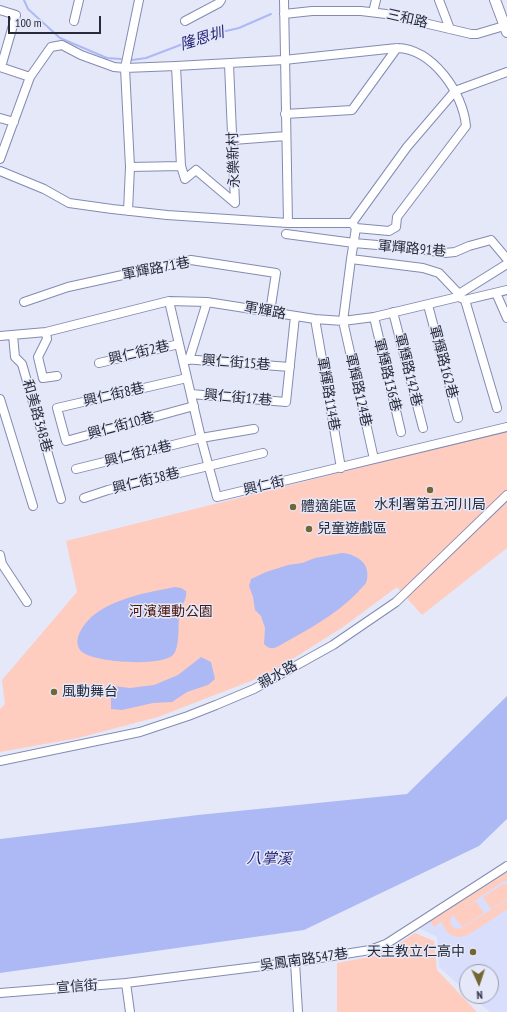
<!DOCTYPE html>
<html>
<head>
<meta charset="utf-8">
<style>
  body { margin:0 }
  #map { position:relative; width:507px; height:1012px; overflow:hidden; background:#e5e8f9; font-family:"PT Sans Narrow",sans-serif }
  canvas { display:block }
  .north { position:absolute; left:459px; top:964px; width:40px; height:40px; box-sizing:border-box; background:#e5e8f9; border:1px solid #999cac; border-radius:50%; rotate:177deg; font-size:11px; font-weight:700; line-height:16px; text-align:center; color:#262a39 }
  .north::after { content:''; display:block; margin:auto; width:14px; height:18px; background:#736633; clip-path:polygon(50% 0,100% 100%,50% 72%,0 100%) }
  .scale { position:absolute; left:8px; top:16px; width:93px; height:18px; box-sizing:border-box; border:2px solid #262a39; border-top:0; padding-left:5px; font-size:12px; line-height:14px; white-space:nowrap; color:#262a39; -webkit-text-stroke:3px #e5e8f9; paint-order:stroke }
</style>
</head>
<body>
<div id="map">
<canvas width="507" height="1012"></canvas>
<div class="north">N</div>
<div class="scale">100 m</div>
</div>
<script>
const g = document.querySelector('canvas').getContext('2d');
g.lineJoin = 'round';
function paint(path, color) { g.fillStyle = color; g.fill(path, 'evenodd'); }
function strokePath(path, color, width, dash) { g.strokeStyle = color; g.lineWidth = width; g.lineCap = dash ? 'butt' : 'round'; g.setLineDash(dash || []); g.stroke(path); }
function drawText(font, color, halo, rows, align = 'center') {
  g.font = font + ' "PT Sans Narrow","Noto Sans TC",sans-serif'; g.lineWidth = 3; g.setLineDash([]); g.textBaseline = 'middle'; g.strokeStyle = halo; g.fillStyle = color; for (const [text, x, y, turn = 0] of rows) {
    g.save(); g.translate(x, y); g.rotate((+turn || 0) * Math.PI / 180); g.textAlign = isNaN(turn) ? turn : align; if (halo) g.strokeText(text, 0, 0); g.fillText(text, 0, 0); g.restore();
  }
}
const built = new Path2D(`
  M 507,870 L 507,1012 L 490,1012 L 472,996 L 491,996 L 491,972 L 467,972 L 467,992 L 439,967 L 437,937 L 419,928 L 418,926 Z`);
const green = new Path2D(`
  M 507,428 L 507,548 L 422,615 L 397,587 L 343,627 L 269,674 L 158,717 L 78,738 L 0,752 L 0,709 L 5,704 L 2,680 L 77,592 L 66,541 L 363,467 Z
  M 507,872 L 507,881 L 504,881 L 461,910 L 476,901 L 484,913 L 462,927 L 453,915 L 451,917 L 450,923 L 454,928 L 460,929 L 507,900 L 507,909 C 495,917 477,930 465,936 C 454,940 443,932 442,921 L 434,927 L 430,921 Z
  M 505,883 L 507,886 L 507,899 L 491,909 L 483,897 Z
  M 415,933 L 434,941 L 437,970 L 477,1012 L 337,1012 L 337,963 L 369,957 L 387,951 Z`);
const water = new Path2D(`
  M 342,553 C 350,553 361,558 365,565 C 368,570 368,578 366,583 C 364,586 360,589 358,592 C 335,616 305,631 277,647 C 271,649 269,649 264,644 L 265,628 L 261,616 L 255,610 L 253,597 L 249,586 L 251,579 L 266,572 L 288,565 L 302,563 L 315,558 Z
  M 175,587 L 181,588 L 186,591 C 188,600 179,607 179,616 C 178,625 180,648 173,655 C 161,667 90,663 80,650 C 76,644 77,638 80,632 C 95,601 144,593 175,587 Z
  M 201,657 L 211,662 L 215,679 L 208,685 L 187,692 L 172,702 L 153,703 L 122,710 L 111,709 L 111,696 L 113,686 L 130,688 L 154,685 L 178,675 Z
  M 507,696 L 507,819 L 479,846 L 304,930 L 0,973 L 0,839 L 198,815 L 407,794 Z`);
const stream = new Path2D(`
  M 24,0 L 28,9 L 60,38 L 107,58 L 121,59
  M 132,60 L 146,58 L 204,36 L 239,28 L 271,14`);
const minor = new Path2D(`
  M 284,0 L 288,223
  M 439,0 L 450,29
  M 0,10 L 16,15 L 1,67
  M 373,12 L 376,0
  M 284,14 L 312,11 L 361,11 L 386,14 L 471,34 L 477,34 L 504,26
  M 74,21 L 79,0
  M 185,21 L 219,3 L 221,0
  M 176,66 L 181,166
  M 0,67 L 30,77 L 0,159
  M 285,114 L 352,110 L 397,48
  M 0,118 L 14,122
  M 233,140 L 286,136
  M 130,167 L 181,166 L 185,179 L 196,170 L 235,203 L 229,64
  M 0,171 L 44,189 L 69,203 L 112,209 L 167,215 L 288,223 L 352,223 L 356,228 L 389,231 L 396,227 L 397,217 L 466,126 C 463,93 433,49 397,48 L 284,60 L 176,66 L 125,68 L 114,67 L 81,55 L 62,45 L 51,47 L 30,77
  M 128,211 L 130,167 L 125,68 L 139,0
  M 352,223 L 407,147 L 455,91 L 507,72
  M 356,228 L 351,259 L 343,321 L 374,459
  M 286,234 L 354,243 L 412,248 L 445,253 L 455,252 L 469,246 L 491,240 L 507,259
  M 351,259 L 423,268 L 439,273 L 459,294
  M 496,293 L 507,318
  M 461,298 L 465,300 L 507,290
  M 465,300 L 497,408
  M 169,301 L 201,438 L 217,497 L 507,427
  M 24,302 L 68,287 L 191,260 L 276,273 L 270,312
  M 428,305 L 458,418
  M 393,312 L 423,428
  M 374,317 L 401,432
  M 315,319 L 341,468
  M 46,332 L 47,339 L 38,357 L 43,378 L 57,376
  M 13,335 L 15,357 L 22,364 L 61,499
  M 0,336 L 46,332 L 169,301 L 207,302 L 315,319 L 343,321 L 374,317 L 458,297 L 459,294 L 507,264
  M 183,359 L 290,367
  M 189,360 L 207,302
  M 99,363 L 179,344
  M 187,378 L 57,408 L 66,441 L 194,406
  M 191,394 L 286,402 L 295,316
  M 0,399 L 33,506
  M 76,469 L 201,438 L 254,429
  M 84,498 L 108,490 L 263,453
  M 0,555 L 2,564 L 27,602
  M 0,761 L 140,732 L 188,716 L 216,705 L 254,689 L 333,645 L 396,602 L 507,495
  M 295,962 L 298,1012
  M 126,983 L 295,962 L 370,950 L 386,944 L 507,866
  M 0,993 L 126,983 L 130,1012`);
const major = new Path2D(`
  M 495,0 L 507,32`);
const markers = [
  [430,490,4,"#736633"],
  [293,507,4,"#736633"],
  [309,529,4,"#736633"],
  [54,692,4,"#736633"],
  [473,952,4,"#736633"]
];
const streetNames = [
  ["三和路",407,19,13],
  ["永樂新村",234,160,-92],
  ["軍輝路91巷",412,249,5],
  ["軍輝路71巷",156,269,-11],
  ["軍輝路",265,311,10],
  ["興仁街2巷",139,353,-13],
  ["軍輝路162巷",443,362,75],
  ["興仁街15巷",236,363,4],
  ["軍輝路142巷",408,370,76],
  ["軍輝路136巷",387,375,76],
  ["軍輝路124巷",358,390,77],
  ["軍輝路114巷",328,394,80],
  ["興仁街8巷",114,395,-13],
  ["興仁街17巷",238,398,5],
  ["和美路348巷",37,416,74],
  ["興仁街10巷",121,426,-15],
  ["興仁街24巷",138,454,-14],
  ["興仁街38巷",146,481,-14],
  ["興仁街",264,486,-13],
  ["親水路",278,675,-29],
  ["吳鳳南路547巷",304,960,-8],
  ["宣信街",77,987,-5]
];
const poiNames = [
  ["水利署第五河川局",430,505,"center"],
  ["體適能區",301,507],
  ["兒童遊戲區",317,529],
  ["風動舞台",62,692],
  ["天主教立仁高中",465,952,"right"]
];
const parkNames = [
  ["河濱運動公園",171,612]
];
const waterNames = [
  ["隆恩圳",202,39,-17],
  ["八掌溪",269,859,1]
];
paint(built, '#d8defb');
paint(green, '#fecdc0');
paint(water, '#adb9f5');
strokePath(stream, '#adb9f5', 2);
strokePath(minor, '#848bb1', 10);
strokePath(major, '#848bb1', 12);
strokePath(minor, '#fff', 8);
strokePath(major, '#fff', 10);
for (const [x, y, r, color] of markers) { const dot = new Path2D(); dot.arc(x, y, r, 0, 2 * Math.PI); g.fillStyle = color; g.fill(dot); strokePath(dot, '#e5e8f9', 1.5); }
drawText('14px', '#262a39', '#e5e8f9', streetNames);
drawText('14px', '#262a39', '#e5e8f9', poiNames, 'left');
drawText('14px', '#4b1709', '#e5e8f9', parkNames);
drawText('italic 15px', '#211f73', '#e5e8f9', waterNames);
</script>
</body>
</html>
